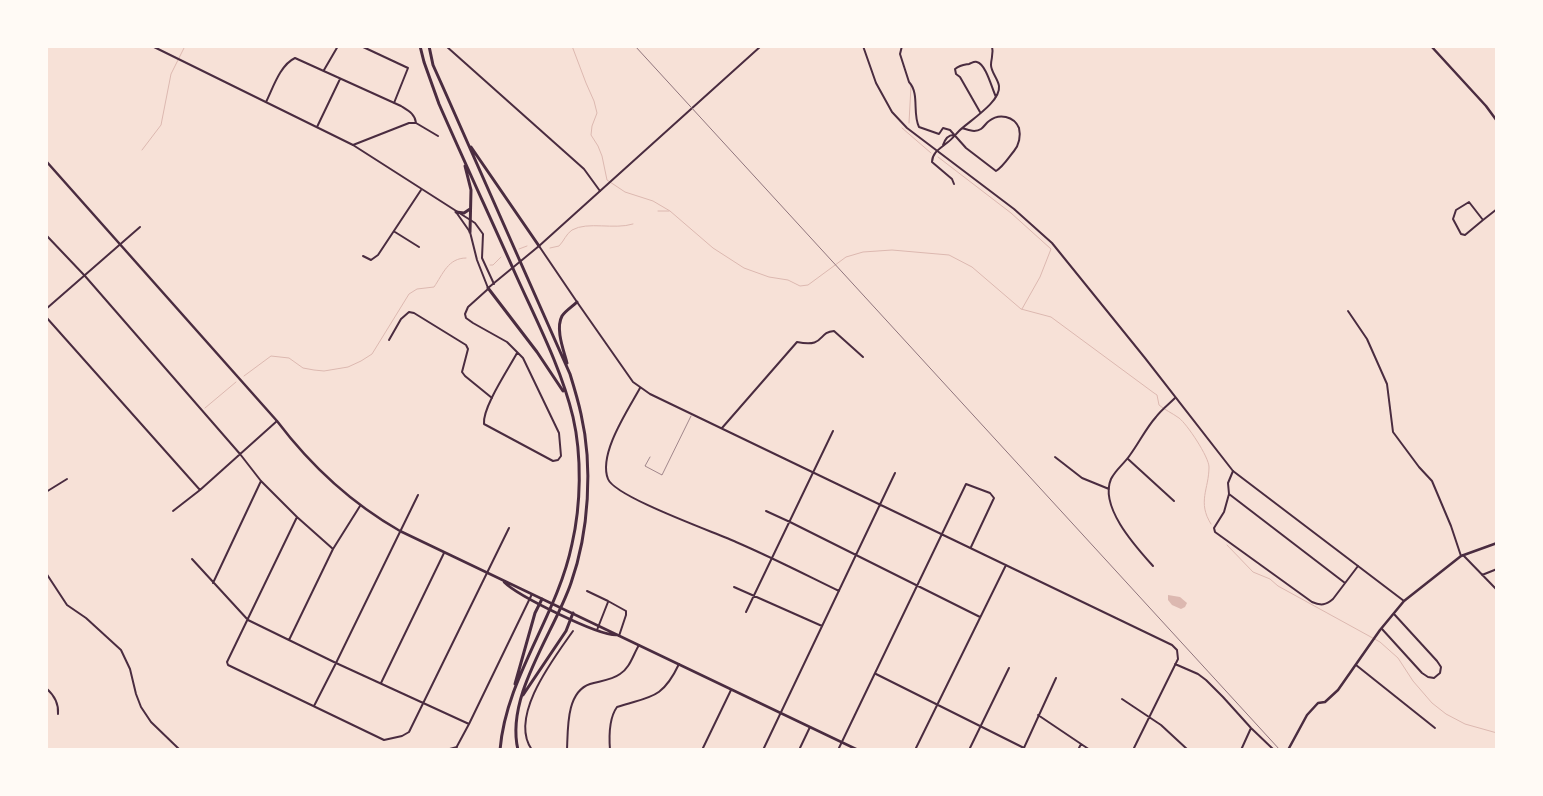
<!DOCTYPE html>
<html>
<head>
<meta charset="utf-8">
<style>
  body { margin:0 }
  #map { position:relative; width:1543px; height:796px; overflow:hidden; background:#f7e1d7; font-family:Cabin,sans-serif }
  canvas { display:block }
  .frame { position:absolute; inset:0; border:48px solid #fffaf5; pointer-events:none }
</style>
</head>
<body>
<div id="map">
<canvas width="1543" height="796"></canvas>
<div class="frame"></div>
</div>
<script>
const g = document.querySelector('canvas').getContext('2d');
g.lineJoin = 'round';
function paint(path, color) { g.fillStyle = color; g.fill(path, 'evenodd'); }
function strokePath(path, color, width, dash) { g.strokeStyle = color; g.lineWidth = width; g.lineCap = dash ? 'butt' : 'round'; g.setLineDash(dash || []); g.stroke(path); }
const water = new Path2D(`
  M 1168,595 L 1180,597 L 1187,603 L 1185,607 L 1181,609 L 1172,605 L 1168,600 Z`);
const stream = new Path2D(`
  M 572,46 L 586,83 L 594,101 L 597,113 L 592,126 L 591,135 L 598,146 L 602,156 L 607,180 L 625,192 L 653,201 L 670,211 L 713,248 L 744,268 L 769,277 L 788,280 L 800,286 L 808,285 L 846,257 L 863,252 L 892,250 L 949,255 L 972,267 L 1021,309 L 1051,317 L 1154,393 L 1157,395 L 1159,405 C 1165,410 1172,413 1179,418 C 1187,424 1209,457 1209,467 C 1209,489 1197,502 1211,524
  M 909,123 L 911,86
  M 902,128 L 931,153
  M 142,150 L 161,125 L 171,74 L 185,46
  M 938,157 L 1011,213 L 1051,249 L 1040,277 L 1022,309
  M 658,211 L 669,211
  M 550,248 L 559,246 C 564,241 566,234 572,230 C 588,221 614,230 633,224
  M 519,249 L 527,246
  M 490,265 L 493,265 L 501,257
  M 244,376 L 271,356 L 289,358 L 303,368 L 314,370 L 324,371 L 348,367 L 361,361 L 372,354 L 409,294 L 417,289 L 434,287 C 443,274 448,258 466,258
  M 205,408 L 236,382
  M 1227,545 L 1253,572 L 1270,579 L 1278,586 L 1380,642 L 1398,658 L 1413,681 L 1432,703 L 1446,714 L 1465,724 L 1497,733`);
const service = new Path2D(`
  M 650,457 L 645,466 L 662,475 L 691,416`);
const minor = new Path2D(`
  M 361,46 L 408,68 L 394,103
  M 446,46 L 584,169 L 600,191
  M 902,46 L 900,54 L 909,82 C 920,94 912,113 919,127 L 939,134 L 943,128 L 950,130 L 966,148 L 996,171 C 1003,167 1009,157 1014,151 C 1019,145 1021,136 1019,128 C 1014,116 999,113 989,121 C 986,123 984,127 981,129 C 975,133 968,130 962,128
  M 324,70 L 338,46
  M 266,102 C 273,88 280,65 295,58 L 401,106 C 409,111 415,114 416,123
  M 980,112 L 960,77 L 956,74 L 955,69 C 960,65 963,65 969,64 C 972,63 974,61 977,62 C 986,64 992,89 996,97
  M 317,127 L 340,79
  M 353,145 L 409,123 L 416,123 L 438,136
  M 943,145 C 945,139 948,134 955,135
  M 954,184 L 952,179 L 932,162 C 932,152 941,148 948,142 C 952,139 955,135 959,131 C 969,121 1001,102 999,86 C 998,79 991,72 991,65 C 991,58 994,54 992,46
  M 1469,202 L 1483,220 L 1465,235 L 1461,234 L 1453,219 L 1456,210 Z
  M 1483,220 L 1497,209
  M 395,232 L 419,247
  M 46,235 L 85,276 L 240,454 L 261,481 L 297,517 L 333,549
  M 363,256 L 371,260 L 378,255 L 421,190
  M 488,289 L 468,307 L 465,314 L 466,318 L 473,323 L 507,342 L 523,358 L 559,433 L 561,456 L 558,460 L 553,461 L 484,424 C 482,408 509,368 517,353
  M 577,302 L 633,382 L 650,394 L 1172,645 L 1177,650 L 1178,659 L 1133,750
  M 46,309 L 140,227
  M 1348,311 L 1367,339 L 1387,384 L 1393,432 L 1419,467 L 1432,481 L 1451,526 L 1461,556
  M 46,317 L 200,490
  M 389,340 L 401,319 L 409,312 L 414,313 L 466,345 L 468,349 L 462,372 L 465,376 L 492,398
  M 640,388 C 628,410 598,454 608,479 C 615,497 714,532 736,542 C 771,557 804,574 839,591
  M 722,428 L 797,342 C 826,348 817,332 834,331 L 863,357
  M 1055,457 L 1082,478 L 1109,489
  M 1128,459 L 1174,501
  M 1233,471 L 1228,483 L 1229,494 L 1345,583
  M 46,492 L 67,479
  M 1229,494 L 1224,512 L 1214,528 L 1215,532 L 1312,602 C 1321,606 1326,605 1333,599 L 1358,566
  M 173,511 L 200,490 L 277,421
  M 766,511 L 790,522 L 980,617
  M 297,517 L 227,662 L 228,665 L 384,740 L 402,736 L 409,732 L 509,528
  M 1463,555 L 1497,590
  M 192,559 L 248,620 L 336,663 L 469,724
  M 1153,566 C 1136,547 1099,507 1111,479 C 1116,469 1124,464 1130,455 C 1139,443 1146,428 1156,417 C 1161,410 1169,404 1175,398
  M 46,573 L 67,605 L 86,618 L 121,650 L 130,669 L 136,694 L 141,707 L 151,722 L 180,750
  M 1482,575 L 1497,569
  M 213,583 L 261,481
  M 734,587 L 822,626
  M 587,591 L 608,601 L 626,611 L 626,615 L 619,636
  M 746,612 L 833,431
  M 1382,629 L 1422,673 L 1428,677 L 1434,678 L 1440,673 L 1441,667 L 1437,661 L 1394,614
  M 597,630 L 608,602
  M 289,640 L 333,549 L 360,506
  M 1175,664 L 1198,674 L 1206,680 L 1223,697 L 1251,728 L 1274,750
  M 1356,665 L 1435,728
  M 876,674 L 1024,748
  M 381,683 L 444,553
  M 46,688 C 54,695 59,703 58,714
  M 1122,699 L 1161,725 L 1188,750
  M 314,706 L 336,663 L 418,495
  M 1038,715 L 1090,750
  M 446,750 L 457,747
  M 455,750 L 469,724 L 532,594
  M 532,750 C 508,717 554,658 573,631
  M 567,750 C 568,729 566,692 590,684 C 600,681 612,680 620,674 C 630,668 633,655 639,645
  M 610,750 C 609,737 609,718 617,707 C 650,696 662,700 679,664
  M 702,750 L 731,690
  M 763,750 L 895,473
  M 799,750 L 810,727
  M 838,750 L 966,484 L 990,493 L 994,498 L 971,547
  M 915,750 L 1006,565
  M 969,750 L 1009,668
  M 1023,750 L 1056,678
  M 1078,750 L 1081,744
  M 1241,750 L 1251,728`);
const tertiary = new Path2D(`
  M 152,46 L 353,145 L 475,223 L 483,234 L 482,258 L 494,284
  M 863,46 L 876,83 L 892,112 L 907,128 L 1014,209 L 1052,243 L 1145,358 L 1233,471 L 1404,601
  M 456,212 L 470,232 L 477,260 L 488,288 L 539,246 L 761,46
  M 539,246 L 577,302`);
const secondary = new Path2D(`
  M 1431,46 L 1486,106 L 1497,121
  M 46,161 L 277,421 C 311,466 351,503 400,531 L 858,750
  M 504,582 C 518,596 597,635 616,635
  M 1288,750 L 1307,715 L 1318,703 L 1325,702 L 1338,690 L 1380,630 L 1404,601 L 1461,556 L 1497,543`);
const primary = new Path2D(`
  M 46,749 L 48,750`);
const motorway = new Path2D(`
  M 420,46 L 424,62 L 439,104 C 464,161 490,217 515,273 C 536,320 561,367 573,417 C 582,456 581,505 572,544 C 557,617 506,677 500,750
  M 429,46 L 433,65 L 442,85 L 570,374 C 574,387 578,400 581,414 C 593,466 589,532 571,583 C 554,633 505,696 518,750
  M 471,147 L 539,246
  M 465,166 L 471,190 L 470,232
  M 456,212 L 464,213 L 470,209
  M 488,288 L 537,352 L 563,391
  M 567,363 C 564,351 555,329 562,316 C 565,311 573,306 577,302
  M 515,684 L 535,613 L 542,599
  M 523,695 L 566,631 L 573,613`);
const rail = new Path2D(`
  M 635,46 L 1280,750`);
paint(water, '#dcb8b0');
strokePath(stream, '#dcb8b0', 1);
strokePath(service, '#4a2c40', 0.5);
strokePath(minor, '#4a2c40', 2);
strokePath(tertiary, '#4a2c40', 2);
strokePath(secondary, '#4a2c40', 2.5);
strokePath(primary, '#4a2c40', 2.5);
strokePath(motorway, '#4a2c40', 3);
strokePath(rail, '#8f747c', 1);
</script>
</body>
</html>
